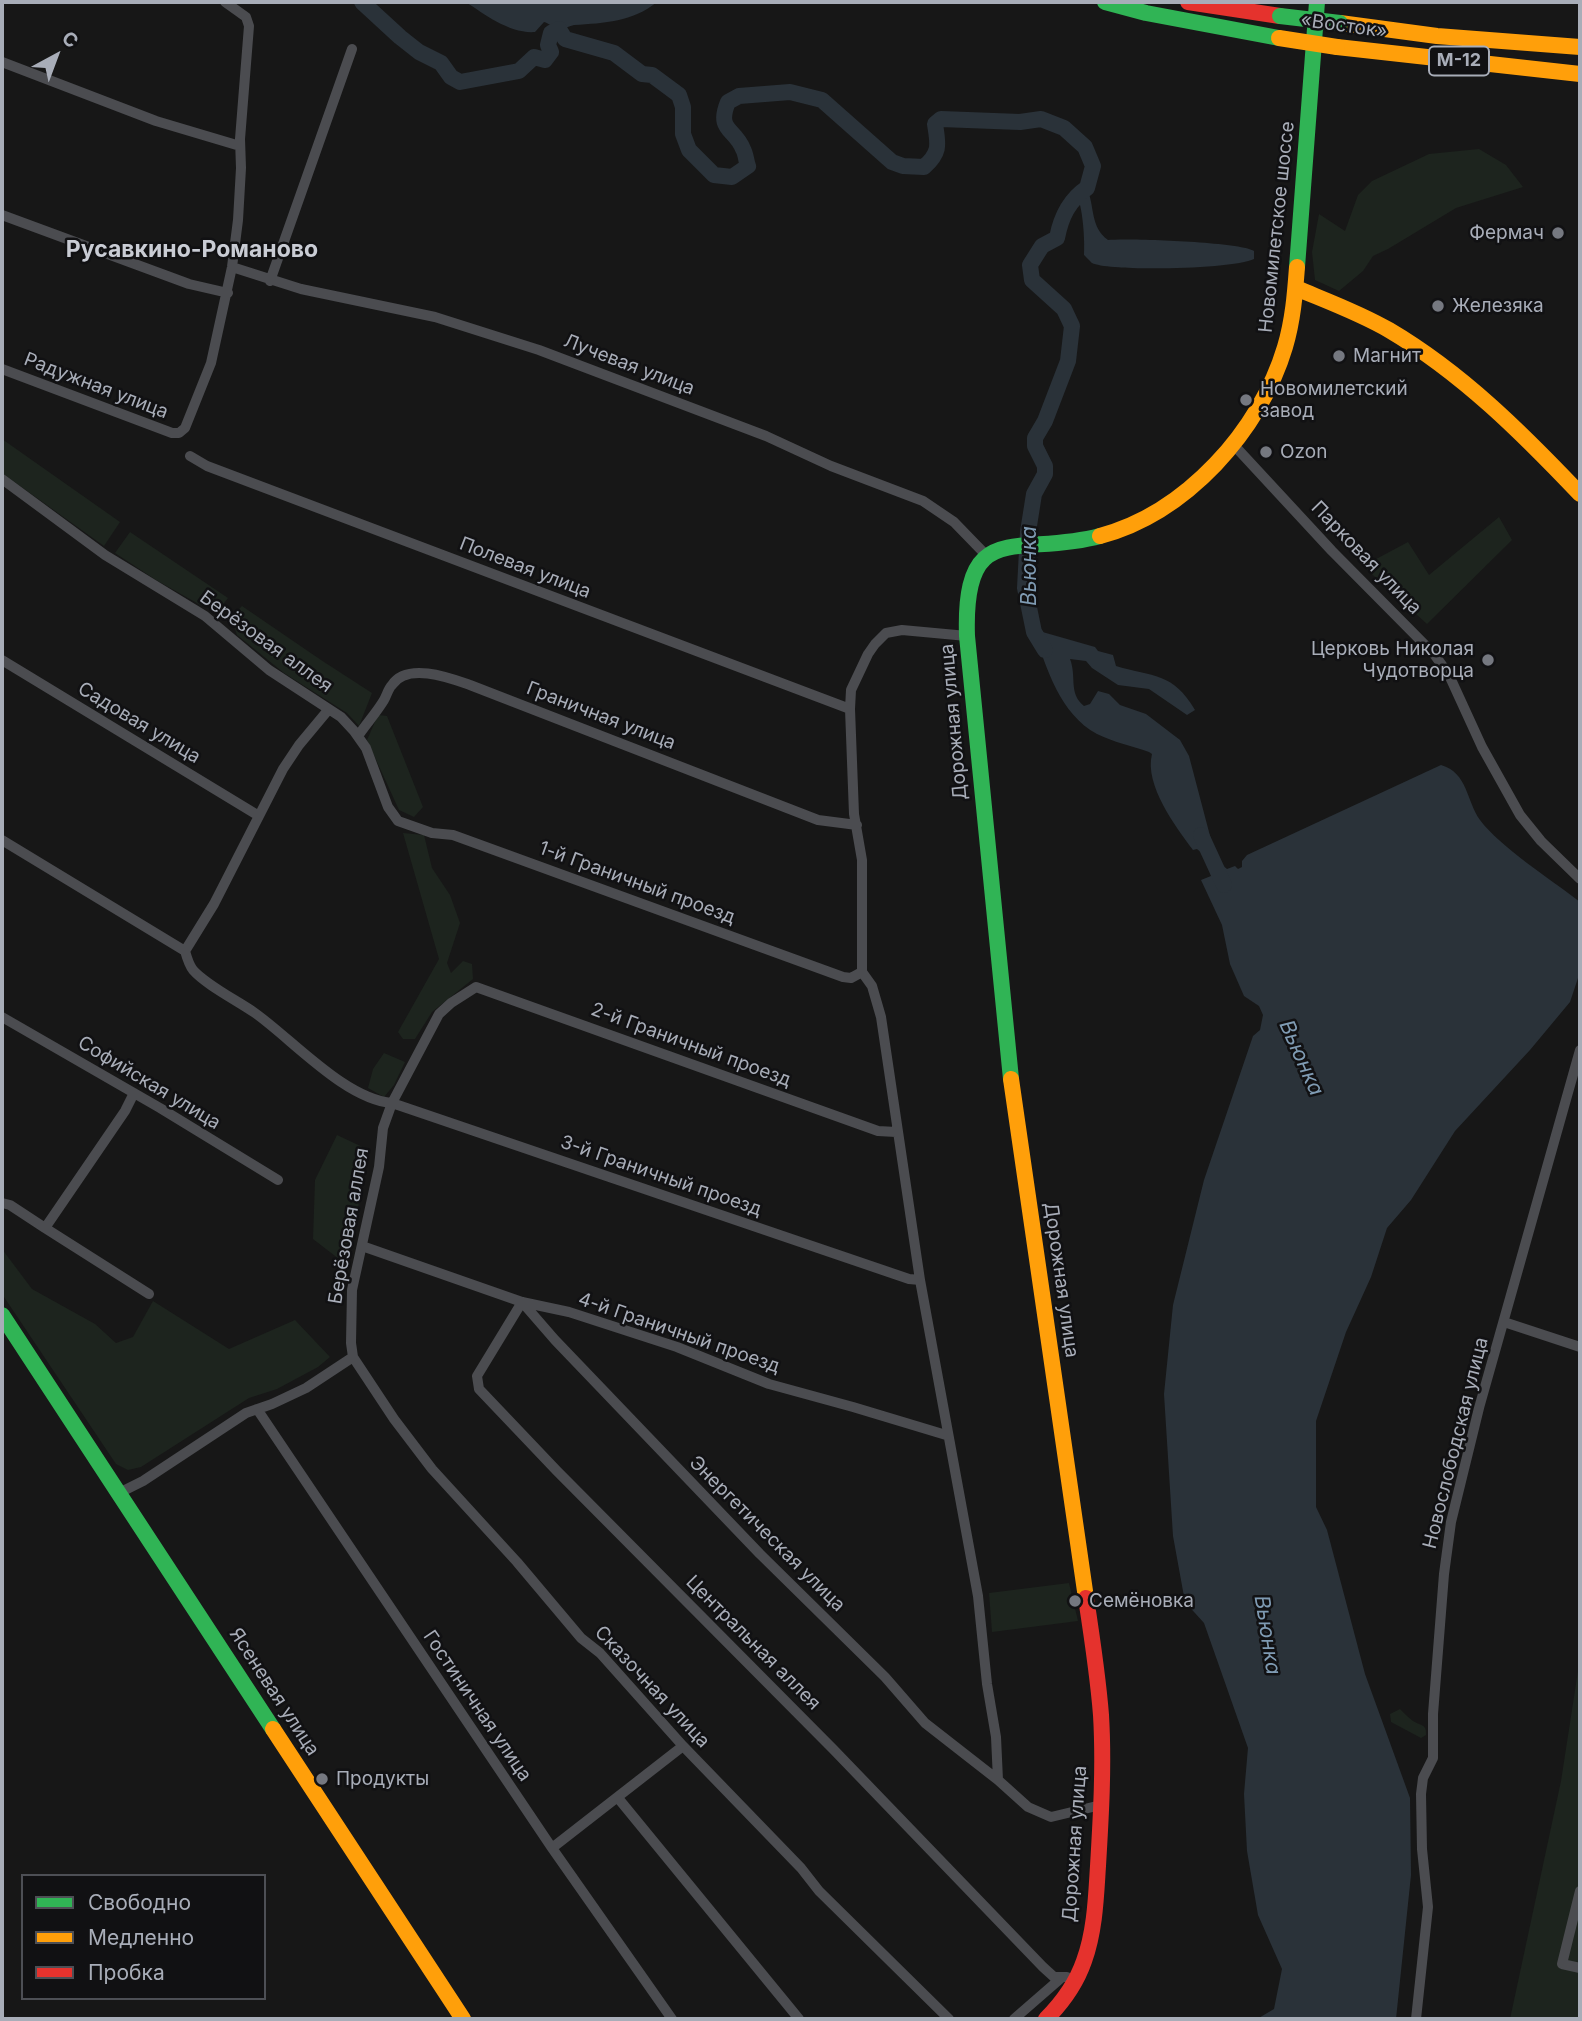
<!DOCTYPE html>
<html>
<head>
<meta charset="utf-8">
<style>
  body { margin:0 }
  #map { position:relative; width:1582px; height:2021px; overflow:hidden; background:#171717; font-family:Inter,sans-serif }
  canvas { display:block }
  .frame { position:absolute; inset:0; border:4px solid #a8adb8; pointer-events:none }
  .legend { position:absolute; left:21px; top:1874px; width:245px; height:126px; box-sizing:border-box; background:#111113; border:2px solid #4d4f55; margin:0; padding:9px 12px; list-style:none; font-size:21px; color:#a8adb8 }
  .legend li { display:flex; align-items:center; gap:14px; height:35px }
  .legend b { width:35px; border:2px solid #4d4f55 }
  .north { position:absolute; left:21px; top:21px; width:70px; height:70px; -webkit-text-stroke:5px #111113; paint-order:stroke; rotate:41deg; font-size:19px; font-weight:700; line-height:28px; text-align:center; color:#a8adb8 }
  .north::after { content:''; display:block; margin:auto; width:24px; height:32px; background:#a8adb8; clip-path:polygon(50% 0,100% 100%,50% 72%,0 100%) }
</style>
</head>
<body>
<div id="map">
<canvas width="1582" height="2021"></canvas>
<div class="frame"></div>
<ul class="legend">
<li><b style="height:9px;background:#30b455"></b>Свободно</li>
<li><b style="height:9px;background:#ff9f0a"></b>Медленно</li>
<li><b style="height:9px;background:#e5322d"></b>Пробка</li>
</ul>
<div class="north">С</div>
</div>
<script>
const g = document.querySelector('canvas').getContext('2d');
g.lineJoin = 'round';
function paint(path, color) { g.fillStyle = color; g.fill(path, 'evenodd'); }
function strokePath(path, color, width, dash) { g.strokeStyle = color; g.lineWidth = width; g.lineCap = dash ? 'butt' : 'round'; g.setLineDash(dash || []); g.stroke(path); }
function drawText(font, color, halo, rows, align = 'center') {
  g.font = font + ' Inter,sans-serif'; g.lineWidth = 5; g.setLineDash([]); g.textBaseline = 'middle'; g.strokeStyle = halo; g.fillStyle = color; for (const [text, x, y, turn = 0] of rows) {
    g.save(); g.translate(x, y); g.rotate((+turn || 0) * Math.PI / 180); g.textAlign = isNaN(turn) ? turn : align; if (halo) g.strokeText(text, 0, 0); g.fillText(text, 0, 0); g.restore();
  }
}
const green = new Path2D(`
  M 1479,149 L 1506,165 L 1523,187 L 1456,208 L 1388,249 L 1373,256 L 1363,271 L 1339,291 L 1315,280 L 1312,252 L 1319,214 L 1345,231 L 1358,195 L 1372,181 L 1429,154 Z
  M 2,439 L 120,522 L 104,546 L 2,473 Z
  M 1499,517 L 1512,540 L 1427,624 L 1363,566 L 1408,542 L 1429,575 Z
  M 130,532 L 228,598 L 221,607 L 204,607 L 156,580 L 115,553 Z
  M 242,606 L 321,660 L 372,693 L 359,726 L 347,713 L 284,673 L 237,635 L 231,617 Z
  M 378,715 L 387,716 L 423,807 L 414,817 L 399,810 L 367,740 Z
  M 403,833 L 424,835 L 432,868 L 450,895 L 460,923 L 447,963 L 451,973 L 463,961 L 472,964 L 473,979 L 432,1012 L 415,1039 L 403,1039 L 398,1032 L 439,959 Z
  M 384,1053 L 405,1062 L 394,1085 L 384,1097 L 368,1088 L 373,1069 Z
  M 337,1135 L 369,1150 L 349,1255 L 339,1259 L 313,1239 L 315,1180 Z
  M 2,1249 L 32,1289 L 95,1324 L 116,1343 L 133,1337 L 153,1301 L 229,1349 L 295,1320 L 330,1357 L 318,1367 L 277,1389 L 249,1398 L 141,1467 L 128,1470 L 116,1464 L 2,1294 Z
  M 1069,1583 L 1078,1621 L 992,1632 L 989,1593 Z
  M 1580,1658 L 1580,2019 L 1510,2019 L 1561,1781 Z
  M 1400,1709 C 1404,1713 1409,1718 1413,1721 C 1421,1726 1427,1724 1426,1735 L 1421,1738 L 1391,1722 L 1390,1714 Z`);
const water = new Path2D(`
  M 466,2 L 657,2 C 632,22 605,23 574,25 C 570,26 563,29 559,29 C 553,28 549,23 544,22 L 535,32 C 511,34 485,15 466,2 Z
  M 1087,188 C 1095,207 1090,227 1108,240 C 1128,238 1241,242 1254,251 L 1254,259 C 1235,269 1110,272 1092,263 C 1091,262 1085,256 1084,255 C 1085,242 1083,204 1076,195 Z
  M 1039,631 L 1095,647 L 1098,651 L 1113,655 L 1116,666 C 1153,677 1173,672 1195,710 L 1187,715 L 1149,689 L 1118,685 L 1092,668 L 1086,661 L 1070,659 C 1077,677 1068,693 1084,706 L 1090,704 L 1098,691 L 1109,694 L 1120,705 L 1146,714 L 1180,740 L 1189,756 L 1214,851 L 1204,855 L 1197,849 L 1193,850 C 1176,827 1144,785 1152,754 L 1149,752 C 1132,746 1113,742 1097,734 C 1060,714 1047,669 1034,632 Z
  M 1441,765 C 1468,773 1466,800 1480,820 C 1500,847 1552,880 1580,902 L 1580,972 L 1570,1002 L 1530,1050 L 1455,1131 L 1411,1200 L 1387,1228 L 1371,1277 L 1346,1332 L 1316,1421 L 1316,1507 L 1327,1530 L 1365,1674 L 1410,1798 L 1411,1875 L 1396,2019 L 1257,2019 L 1274,2009 L 1282,1969 L 1258,1915 L 1247,1851 L 1244,1794 L 1248,1748 L 1204,1623 L 1185,1602 L 1173,1536 L 1164,1394 L 1173,1305 L 1204,1180 L 1253,1036 L 1260,1030 L 1263,1015 L 1259,1006 L 1244,996 L 1230,964 L 1222,925 L 1201,880 L 1211,876 L 1210,869 L 1221,864 L 1227,869 L 1235,866 L 1238,869 L 1242,867 L 1242,861 L 1247,855 Z`);
const river = new Path2D(`
  M 362,2 L 400,37 L 419,52 L 441,63 L 451,77 L 460,82 L 519,71 L 534,57 L 545,60 L 551,52 L 548,45 L 551,33 L 559,29 L 565,39 L 614,53 L 642,74 L 652,75 L 679,95 L 683,107 L 683,134 L 689,150 L 714,175 L 732,177 L 748,166 C 746,161 746,154 743,149 C 735,128 716,131 728,102 L 739,96 L 790,92 L 822,100 L 892,162 L 903,166 L 924,167 C 941,152 938,144 935,124 L 941,119 L 1020,122 L 1041,119 L 1064,128 L 1085,147 L 1093,166 L 1087,188 C 1069,200 1061,217 1057,238 L 1042,246 L 1030,265 L 1032,280 L 1064,309 L 1072,326 L 1068,361 L 1045,421 L 1035,438 L 1035,446 L 1045,466 L 1045,474 L 1034,494 L 1028,532 L 1025,588 L 1034,632 L 1045,650
  M 1201,835 L 1224,885`);
const street = new Path2D(`
  M 2,62 L 156,121 L 240,146
  M 2,215 L 189,284 L 228,293
  M 232,267 L 301,289 L 435,317 L 539,350 L 766,436 L 831,466 L 923,501 L 954,522 L 986,555
  M 270,281 L 352,49
  M 2,369 L 172,433 L 179,433 L 185,428 L 211,363 L 232,267 L 238,220 L 241,168 L 240,139 L 249,26 L 246,17 L 225,2
  M 1232,443 L 1332,551 L 1434,654 L 1449,675 L 1482,747 L 1520,815 L 1541,841 L 1580,879
  M 190,456 L 207,466 L 850,709
  M 2,479 L 105,555 L 205,616 L 269,670 L 341,717 L 354,731 L 366,748 L 388,807 L 398,821 L 432,833 L 453,835 L 843,977 L 851,978 L 862,972
  M 2,660 L 259,816
  M 358,736 C 366,724 377,712 384,700 C 387,695 388,689 392,685 C 407,662 450,678 470,685 L 818,820 L 857,825
  M 2,840 L 185,951 C 187,958 189,965 193,970 C 206,985 238,1001 255,1013 C 293,1040 345,1099 392,1103 L 909,1279 L 920,1280
  M 185,951 L 214,904 L 283,769 L 299,745 L 329,709
  M 862,972 L 872,986 L 881,1017 L 920,1280 L 978,1596 L 987,1684 L 996,1737 L 998,1780 L 1028,1807 L 1051,1817 L 1101,1805
  M 862,972 L 862,860 L 854,814 L 850,709 L 851,690 L 868,654 L 875,644 L 886,633 L 902,630 L 967,636
  M 2,1017 L 160,1108 L 278,1180
  M 896,1132 L 878,1131 L 476,987 L 451,1003 L 439,1014 L 392,1103 L 383,1128 L 379,1167 L 352,1290 L 351,1343 L 353,1357 L 394,1419 L 432,1469 L 517,1562 L 581,1638 L 600,1653 L 683,1746 L 801,1868 L 819,1891 L 949,2019
  M 2,1203 L 10,1205 L 45,1228 L 125,1111 L 134,1093
  M 45,1228 L 149,1294
  M 362,1246 L 522,1302 L 569,1312 L 677,1347 L 769,1384 L 853,1407 L 946,1435
  M 1504,1322 L 1580,1347
  M 257,1409 L 552,1848 L 672,2019
  M 119,1493 L 143,1481 L 246,1413 L 272,1404 L 306,1388 L 353,1357
  M 998,1780 L 925,1723 L 885,1677 L 760,1554 L 555,1340 L 522,1302 L 477,1376 L 479,1389 L 557,1471 L 833,1749 L 1043,1967 L 1054,1977 L 1067,1977 L 1076,1981
  M 618,1798 L 799,2019
  M 552,1848 L 683,1746
  M 1580,1891 L 1562,1964 L 1580,1968
  M 1014,2019 L 1060,1979
  M 1416,2019 L 1428,1907 L 1422,1849 L 1421,1794 L 1423,1778 L 1433,1758 L 1433,1714 L 1444,1574 L 1451,1522 L 1479,1408 L 1580,1050`);
const fast = new Path2D(`
  M 1105,2 L 1146,13 L 1279,38
  M 1297,267 L 1317,2
  M 1011,1079 L 967,636 C 963,516 1018,558 1100,536
  M 2,1315 L 273,1729`);
const slow = new Path2D(`
  M 1340,23 L 1437,36 L 1580,47
  M 1337,47 L 1580,74
  M 1296,288 C 1327,301 1360,313 1389,330 C 1462,373 1522,433 1580,494
  M 1100,536 C 1186,513 1260,431 1285,347 C 1293,320 1295,294 1297,267
  M 1011,1079 L 1086,1598
  M 273,1729 L 463,2019`);
const jam = new Path2D(`
  M 1188,2 L 1280,16
  M 1046,2019 C 1063,2002 1076,1984 1084,1961 C 1095,1931 1096,1897 1098,1866 C 1101,1816 1104,1765 1101,1715 C 1098,1676 1092,1637 1086,1598`);
const fastBridge = new Path2D(`
  M 1280,16 L 1340,23`);
const slowBridge = new Path2D(`
  M 1279,38 L 1337,47`);
const markers = [
  [1558,233,7,"#757880"],
  [1438,306,7,"#757880"],
  [1339,356,7,"#757880"],
  [1246,400,7,"#757880"],
  [1266,452,7,"#757880"],
  [1488,660,7,"#757880"],
  [1075,1601,7,"#757880"],
  [322,1779,7,"#757880"]
];
const shields = [
  [1459,61,60]
];
const shieldNames = [
  ["М-12",1459,61]
];
const streetNames = [
  ["«Восток»",1344,26,8],
  ["Новомилетское шоссе",1277,227,-84],
  ["Лучевая улица",629,365,21],
  ["Радужная улица",96,386,21],
  ["Парковая улица",1366,558,46],
  ["Полевая улица",525,568,21],
  ["Берёзовая аллея",266,642,36],
  ["Граничная улица",601,716,21],
  ["Дорожная улица",954,722,-95],
  ["Садовая улица",139,723,31],
  ["1-й Граничный проезд",637,883,20],
  ["2-й Граничный проезд",691,1045,20],
  ["Софийская улица",149,1083,31],
  ["3-й Граничный проезд",661,1176,19],
  ["Берёзовая аллея",349,1226,-80],
  ["Дорожная улица",1061,1280,82],
  ["4-й Граничный проезд",679,1333,19],
  ["Новослободская улица",1456,1443,-76],
  ["Энергетическая улица",767,1534,45],
  ["Центральная аллея",753,1643,45],
  ["Сказочная улица",652,1687,47],
  ["Ясеневая улица",274,1692,57],
  ["Гостиничная улица",477,1706,56],
  ["Дорожная улица",1075,1844,-86]
];
const poiNames = [
  ["Фермач",1544,233,"right"],
  ["Железяка",1452,306],
  ["Магнит",1353,356],
  ["Новомилетский",1260,389],
  ["завод",1260,411],
  ["Ozon",1280,452],
  ["Церковь Николая",1474,649,"right"],
  ["Чудотворца",1474,671,"right"],
  ["Семёновка",1089,1601],
  ["Продукты",336,1779]
];
const waterNames = [
  ["Вьюнка",1030,566,-90],
  ["Вьюнка",1301,1058,66],
  ["Вьюнка",1267,1635,81]
];
const quarterNames = [
  ["Русавкино-Романово",192,250]
];
paint(green, '#1d241e');
paint(water, '#2a3239');
strokePath(river, '#2a3239', 16);
strokePath(street, '#4b4c50', 10);
strokePath(fast, '#30b455', 16);
strokePath(slow, '#ff9f0a', 16);
strokePath(jam, '#e5322d', 16);
strokePath(fastBridge, '#30b455', 16);
strokePath(slowBridge, '#ff9f0a', 16);
for (const [x, y, r, color] of markers) { const dot = new Path2D(); dot.arc(x, y, r, 0, 2 * Math.PI); g.fillStyle = color; g.fill(dot); strokePath(dot, '#111113', 2.5); }
for (const [x, y, w] of shields) { const box = new Path2D(); box.roundRect(x - w / 2, y - 14.5, w, 29, 5); g.fillStyle = '#111113'; g.fill(box); strokePath(box, '#a8adb8', 2); }
drawText('bold 18px', '#a8adb8', null, shieldNames);
drawText('19px', '#a8adb8', '#111113', streetNames);
drawText('19px', '#a8adb8', '#111113', poiNames, 'left');
drawText('italic 21px', '#7f9bb3', '#111113', waterNames);
drawText('bold 23px', '#c9ccd4', '#111113', quarterNames);
</script>
</body>
</html>
